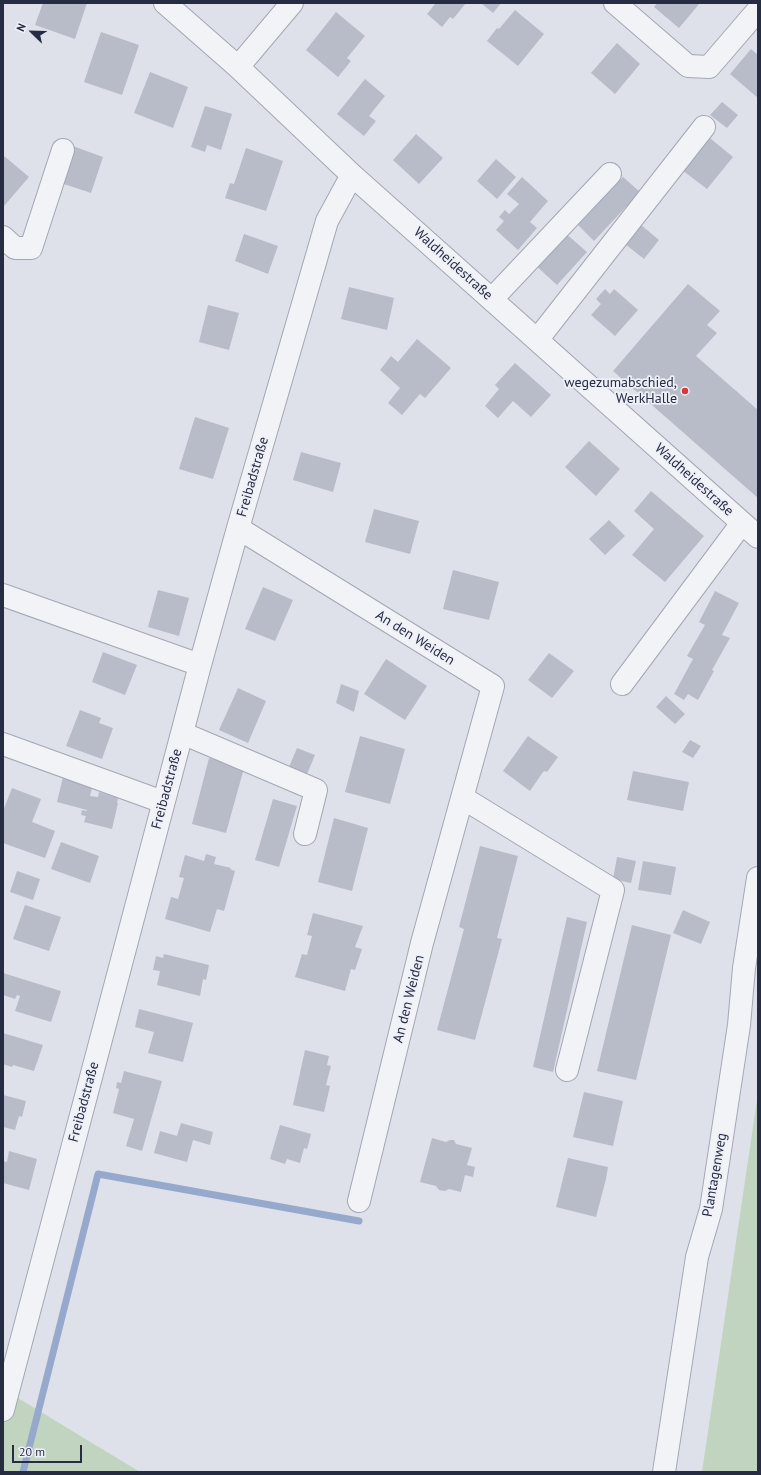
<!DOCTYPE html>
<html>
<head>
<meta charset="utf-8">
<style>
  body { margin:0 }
  #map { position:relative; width:761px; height:1475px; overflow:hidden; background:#dee1e9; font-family:"PT Sans",sans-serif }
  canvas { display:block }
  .frame { position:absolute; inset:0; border:4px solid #262c42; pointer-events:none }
  .north { position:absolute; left:12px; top:12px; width:40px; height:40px; -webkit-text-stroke:3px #eef0f7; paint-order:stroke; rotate:293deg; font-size:11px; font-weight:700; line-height:16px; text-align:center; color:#262c42 }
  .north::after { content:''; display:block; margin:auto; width:14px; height:18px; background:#262c42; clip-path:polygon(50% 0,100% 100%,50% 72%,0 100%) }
  .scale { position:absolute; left:12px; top:1445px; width:70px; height:18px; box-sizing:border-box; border:2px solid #262c42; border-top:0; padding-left:5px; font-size:12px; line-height:14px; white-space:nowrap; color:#262c42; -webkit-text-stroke:3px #eef0f7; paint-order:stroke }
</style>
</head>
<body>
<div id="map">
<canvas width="761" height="1475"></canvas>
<div class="frame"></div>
<div class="north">N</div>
<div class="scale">20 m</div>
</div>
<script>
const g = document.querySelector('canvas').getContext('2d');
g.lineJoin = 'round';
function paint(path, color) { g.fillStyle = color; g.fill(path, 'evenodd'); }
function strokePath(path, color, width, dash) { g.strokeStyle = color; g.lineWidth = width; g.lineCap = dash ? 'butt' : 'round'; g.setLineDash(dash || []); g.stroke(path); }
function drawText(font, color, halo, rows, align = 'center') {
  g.font = font + ' "PT Sans",sans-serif'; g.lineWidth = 3.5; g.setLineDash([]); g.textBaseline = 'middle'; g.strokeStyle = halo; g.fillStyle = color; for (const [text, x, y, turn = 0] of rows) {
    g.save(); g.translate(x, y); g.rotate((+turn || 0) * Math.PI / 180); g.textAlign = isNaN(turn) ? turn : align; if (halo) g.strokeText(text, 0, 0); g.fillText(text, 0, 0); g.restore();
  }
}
const green = new Path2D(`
  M 758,1093 L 758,1472 L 702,1472 Z
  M 3,1389 L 140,1472 L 3,1472 Z`);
const stream = new Path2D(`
  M 23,1472 L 98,1174 L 359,1221`);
const building = new Path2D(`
  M 43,3 L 87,3 L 75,39 L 35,25 Z
  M 433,3 L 466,3 L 453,19 L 450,17 L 442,27 L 427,14 L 435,4 Z
  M 481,3 L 501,3 L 493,13 Z
  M 657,3 L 700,3 L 679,28 L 654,7 Z
  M 515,10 L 544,34 L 518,66 L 487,41 L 497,28 L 499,29 Z
  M 336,12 L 365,36 L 347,58 L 351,61 L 338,77 L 306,50 Z
  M 101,32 L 139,45 L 122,95 L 84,82 Z
  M 617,43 L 640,64 L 615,94 L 591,73 Z
  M 751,49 L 758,55 L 758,98 L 730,74 Z
  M 150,72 L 188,87 L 173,128 L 134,113 Z
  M 365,79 L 385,96 L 369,116 L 376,121 L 364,136 L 337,114 Z
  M 722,102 L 738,115 L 727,128 L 710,115 Z
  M 205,106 L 232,114 L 221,150 L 207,145 L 205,152 L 191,147 Z
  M 416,134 L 443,158 L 419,184 L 393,160 Z
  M 705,134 L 733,157 L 707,189 L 678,167 Z
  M 70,145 L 103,157 L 91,193 L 58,182 Z
  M 246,148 L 283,161 L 266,211 L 225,198 L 230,183 L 234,184 Z
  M 3,155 L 29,177 L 4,206 L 3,205 Z
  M 496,159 L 516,177 L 497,199 L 477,181 Z
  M 522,177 L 548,201 L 530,222 L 537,228 L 518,250 L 496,230 L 504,221 L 499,217 L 505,210 L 509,214 L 519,204 L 507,194 Z
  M 623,177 L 640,192 L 594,241 L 578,225 Z
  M 641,225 L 659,240 L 644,259 L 625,244 Z
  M 563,231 L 587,252 L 557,285 L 533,263 Z
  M 244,234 L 278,246 L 268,274 L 235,261 Z
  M 688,284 L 720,311 L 707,325 L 717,333 L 696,356 L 758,410 L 758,498 L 613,371 Z
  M 349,287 L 394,298 L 387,330 L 341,319 Z
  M 605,289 L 610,294 L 614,289 L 638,310 L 615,336 L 591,315 L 601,304 L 596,299 Z
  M 208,305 L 239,313 L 229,350 L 199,342 Z
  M 417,339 L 451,368 L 425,398 L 420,394 L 402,415 L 388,403 L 400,388 L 380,370 L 391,356 L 398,362 Z
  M 515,363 L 551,395 L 531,417 L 513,401 L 498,418 L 485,406 L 499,389 L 495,385 Z
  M 195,417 L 229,428 L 213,479 L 179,469 Z
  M 589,441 L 620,469 L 596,496 L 565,467 Z
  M 301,452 L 341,463 L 333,492 L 293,480 Z
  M 651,491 L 704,536 L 665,582 L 632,555 L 654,529 L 634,511 Z
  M 374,509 L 419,521 L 410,554 L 365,542 Z
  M 609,520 L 625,536 L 605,555 L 589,539 Z
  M 453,570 L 499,582 L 489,620 L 443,609 Z
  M 263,587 L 293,600 L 275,641 L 245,629 Z
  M 158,590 L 189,598 L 179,636 L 148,627 Z
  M 715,591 L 739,603 L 722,635 L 730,638 L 712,670 L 714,671 L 698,700 L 688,694 L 684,700 L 674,694 L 693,659 L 687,656 L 705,625 L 699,622 Z
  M 103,652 L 137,665 L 125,695 L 92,682 Z
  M 549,653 L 574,671 L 552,698 L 528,680 Z
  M 386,659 L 427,686 L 405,720 L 364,694 Z
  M 341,684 L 359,691 L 354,712 L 336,703 Z
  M 238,688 L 266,701 L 248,743 L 219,730 Z
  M 666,696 L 685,714 L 675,724 L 656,707 Z
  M 80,710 L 101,718 L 99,723 L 113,728 L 102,759 L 66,746 Z
  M 360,736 L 405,749 L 390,804 L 345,792 Z
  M 528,736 L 558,757 L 547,772 L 545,771 L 543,772 L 530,791 L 503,771 Z
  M 690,740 L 701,746 L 693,758 L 682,752 Z
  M 297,748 L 315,755 L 307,774 L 289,767 Z
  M 209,758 L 244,768 L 226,833 L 192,824 Z
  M 633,771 L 689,782 L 683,811 L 627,800 Z
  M 63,777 L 93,784 L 90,796 L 98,797 L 99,792 L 118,798 L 117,803 L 118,803 L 112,829 L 84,822 L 86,816 L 81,815 L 82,810 L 87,811 L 87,810 L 57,802 Z
  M 12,788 L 41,799 L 32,822 L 55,831 L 45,858 L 3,843 L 3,811 Z
  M 273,799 L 297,806 L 279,867 L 255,860 Z
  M 334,818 L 368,828 L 352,891 L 318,882 Z
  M 61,842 L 99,856 L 90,883 L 51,869 Z
  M 480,846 L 518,856 L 497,938 L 502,939 L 475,1040 L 437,1030 L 464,929 L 459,927 Z
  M 206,854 L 216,857 L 214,864 L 231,868 L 230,869 L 235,871 L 224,911 L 217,909 L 210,932 L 165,919 L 171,897 L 178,899 L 184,878 L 179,877 L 185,855 L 204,861 Z
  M 617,857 L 636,861 L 631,883 L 613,879 Z
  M 643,861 L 676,867 L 671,895 L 638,890 Z
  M 17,871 L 40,879 L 33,900 L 10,892 Z
  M 25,905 L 61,917 L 49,951 L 13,939 Z
  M 683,910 L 710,922 L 701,944 L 673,933 Z
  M 313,913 L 363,926 L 355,947 L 362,949 L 355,970 L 351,969 L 345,991 L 295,977 L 302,954 L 307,955 L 312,936 L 307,935 Z
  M 567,917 L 587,922 L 553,1072 L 533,1067 Z
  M 632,925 L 671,935 L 636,1080 L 597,1071 Z
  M 164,954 L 209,965 L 206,980 L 203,979 L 200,996 L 157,985 L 160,971 L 153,970 L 156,956 L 163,958 Z
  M 3,973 L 61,991 L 51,1022 L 15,1011 L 20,996 L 17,995 L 15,999 L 3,995 Z
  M 139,1009 L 193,1023 L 183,1062 L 148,1053 L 154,1032 L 135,1027 Z
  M 3,1033 L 43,1045 L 34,1071 L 13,1065 L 12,1067 L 3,1064 Z
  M 305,1050 L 329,1056 L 327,1065 L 331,1066 L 326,1085 L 330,1086 L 324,1112 L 293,1105 Z
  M 124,1071 L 162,1081 L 142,1151 L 126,1146 L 134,1119 L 113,1113 L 119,1089 L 116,1088 L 117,1082 L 121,1083 Z
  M 584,1092 L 623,1101 L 613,1146 L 573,1137 Z
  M 3,1095 L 26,1101 L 22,1117 L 19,1116 L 15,1130 L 3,1127 Z
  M 181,1123 L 213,1132 L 210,1145 L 193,1140 L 187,1162 L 154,1153 L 160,1131 L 177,1136 Z
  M 280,1125 L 311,1134 L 307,1149 L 304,1148 L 300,1163 L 287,1159 L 285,1164 L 270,1159 Z
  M 432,1138 L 446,1142 L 450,1140 L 454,1140 L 456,1144 L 472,1148 L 467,1165 L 475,1167 L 473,1177 L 465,1175 L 461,1192 L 449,1189 L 445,1191 L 439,1190 L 436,1186 L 420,1182 Z
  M 9,1151 L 37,1159 L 29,1190 L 3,1183 L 3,1161 L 7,1162 Z
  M 568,1158 L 608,1167 L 606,1179 L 596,1217 L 556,1207 Z`);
const minor = new Path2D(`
  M 165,3 L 238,67 L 352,175 L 758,537
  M 615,3 L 688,66 L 709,67 L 758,10
  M 238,67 L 292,3
  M 3,237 L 15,248 L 31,248 L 63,150
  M 492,299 L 610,174
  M 537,340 L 704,127
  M 238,528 L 493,686 L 422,943 L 359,1201
  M 3,595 L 200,665
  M 622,684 L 742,523
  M 182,733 L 316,790 L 305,834
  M 3,744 L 163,802
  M 463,798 L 613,890 L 567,1070
  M 3,1410 L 200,665 L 238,528 L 327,221 L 352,175
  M 664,1472 L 697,1257 L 711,1209 L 739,1025 L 744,968 L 758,878`);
const markers = [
  [685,391,4,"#da373a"]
];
const streetNames = [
  ["Waldheidestraße",453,264,42],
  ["Freibadstraße",253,477,-74],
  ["Waldheidestraße",694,480,42],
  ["An den Weiden",415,638,32],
  ["Freibadstraße",167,789,-75],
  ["An den Weiden",409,999,-76],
  ["Freibadstraße",84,1102,-75],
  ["Plantagenweg",715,1175,-80]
];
const poiNames = [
  ["wegezumabschied,",677,383],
  ["WerkHalle",677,399]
];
paint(green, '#c1d4bf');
strokePath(stream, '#96a9cd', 7);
paint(building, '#b8bcc9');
strokePath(minor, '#a3a7b4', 24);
strokePath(minor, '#f1f3f7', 22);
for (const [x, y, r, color] of markers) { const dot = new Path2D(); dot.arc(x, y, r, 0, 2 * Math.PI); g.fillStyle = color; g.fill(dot); strokePath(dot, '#eef0f7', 1.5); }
drawText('14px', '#262c42', '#eef0f7', streetNames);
drawText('14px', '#262c42', '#eef0f7', poiNames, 'right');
</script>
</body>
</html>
